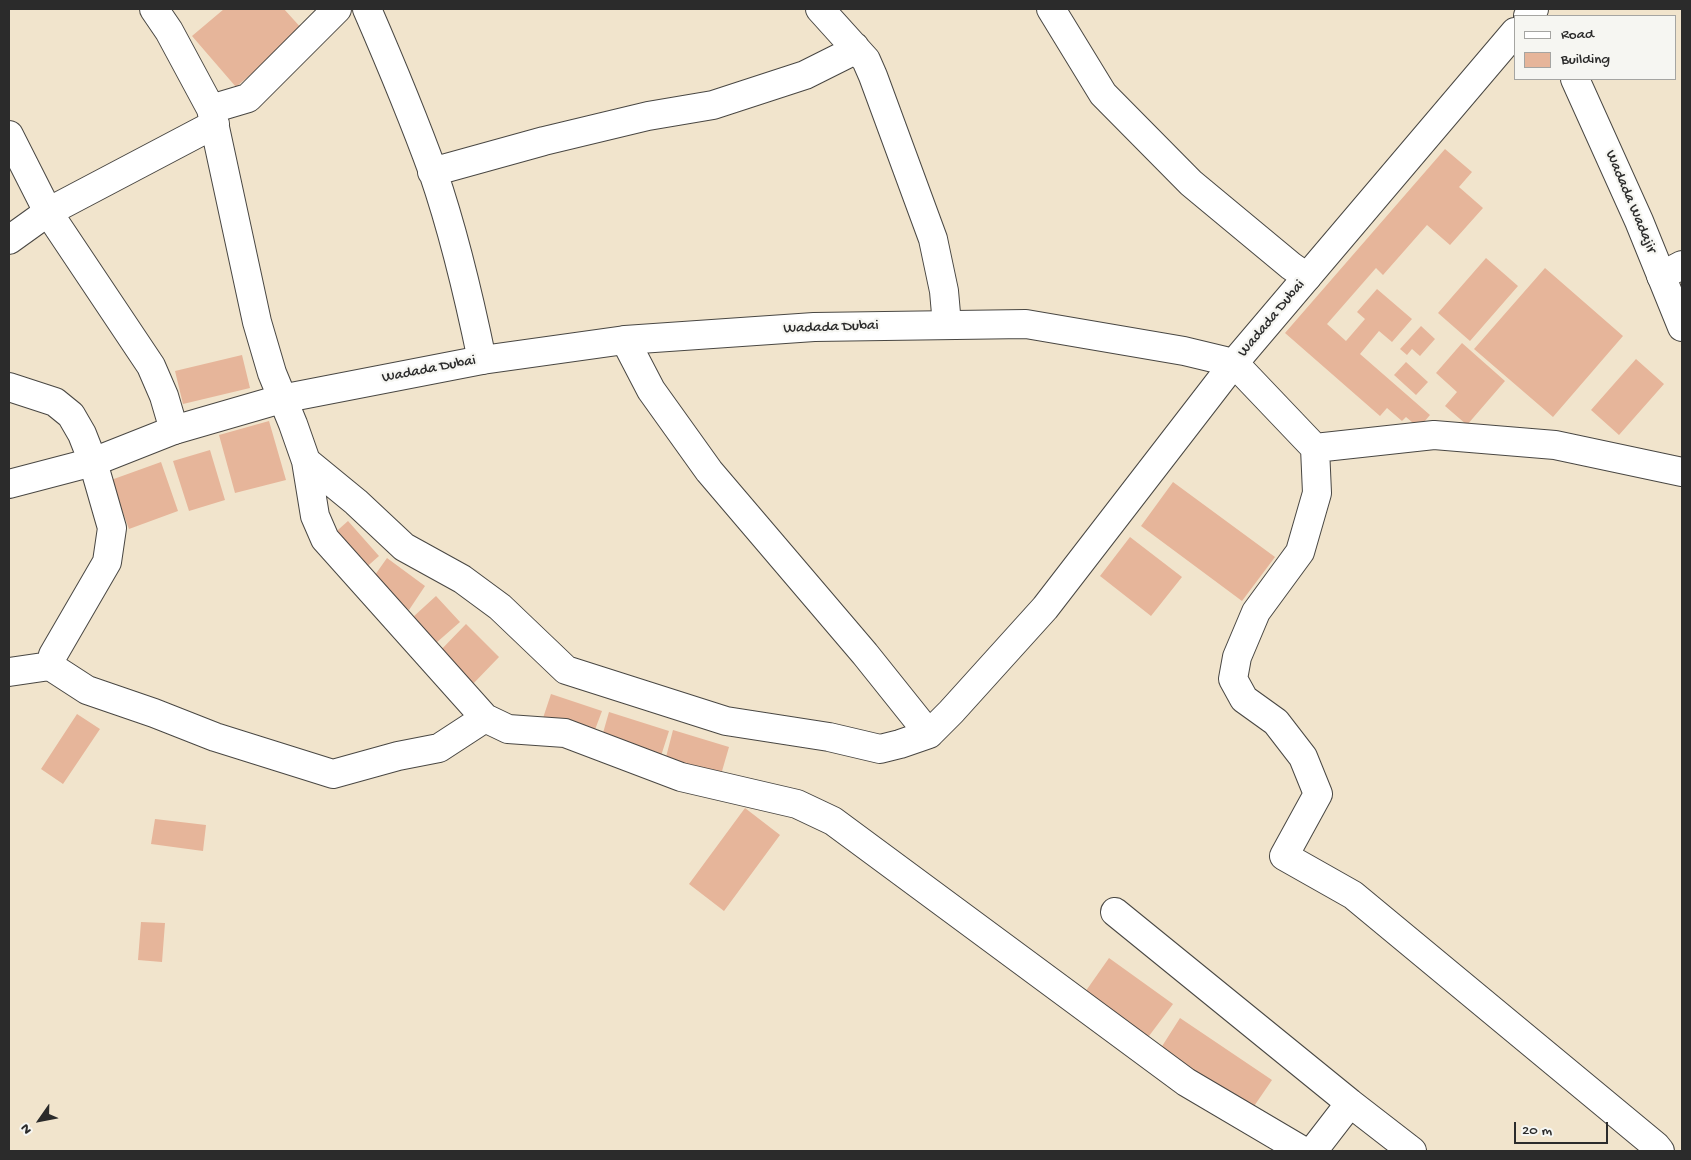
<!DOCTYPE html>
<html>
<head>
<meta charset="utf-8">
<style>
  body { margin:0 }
  #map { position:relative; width:1691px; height:1160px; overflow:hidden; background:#f1e4cc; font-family:"Gochi Hand",sans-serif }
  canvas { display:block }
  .frame { position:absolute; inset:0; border:10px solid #2b2b2b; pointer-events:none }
  .legend { position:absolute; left:1514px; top:15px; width:162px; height:65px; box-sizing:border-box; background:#f6f6f2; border:1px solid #a5a5a2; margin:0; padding:6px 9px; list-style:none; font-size:15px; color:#2b2b2b }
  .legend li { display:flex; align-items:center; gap:10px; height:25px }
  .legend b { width:25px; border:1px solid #a5a5a2 }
  .north { position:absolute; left:15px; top:1095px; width:50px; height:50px; -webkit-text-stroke:4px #f6f6f2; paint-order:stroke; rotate:237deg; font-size:14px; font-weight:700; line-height:20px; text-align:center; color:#2b2b2b }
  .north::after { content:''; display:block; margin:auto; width:18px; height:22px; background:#2b2b2b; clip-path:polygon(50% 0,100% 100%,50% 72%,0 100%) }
  .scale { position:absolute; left:1514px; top:1122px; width:94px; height:22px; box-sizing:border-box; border:2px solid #2b2b2b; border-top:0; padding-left:6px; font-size:15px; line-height:18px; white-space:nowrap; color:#2b2b2b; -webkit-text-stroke:4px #f6f6f2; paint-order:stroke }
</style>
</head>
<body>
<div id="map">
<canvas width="1691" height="1160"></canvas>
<div class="frame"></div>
<ul class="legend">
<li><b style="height:6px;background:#fff"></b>Road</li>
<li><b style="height:14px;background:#e6b59a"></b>Building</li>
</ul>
<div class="north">N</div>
<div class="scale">20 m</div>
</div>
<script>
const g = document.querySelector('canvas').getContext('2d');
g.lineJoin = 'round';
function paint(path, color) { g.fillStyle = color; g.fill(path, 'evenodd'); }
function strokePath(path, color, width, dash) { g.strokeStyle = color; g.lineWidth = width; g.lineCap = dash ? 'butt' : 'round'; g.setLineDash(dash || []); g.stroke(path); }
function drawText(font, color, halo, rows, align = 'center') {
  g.font = font + ' "Gochi Hand",sans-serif'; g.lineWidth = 4.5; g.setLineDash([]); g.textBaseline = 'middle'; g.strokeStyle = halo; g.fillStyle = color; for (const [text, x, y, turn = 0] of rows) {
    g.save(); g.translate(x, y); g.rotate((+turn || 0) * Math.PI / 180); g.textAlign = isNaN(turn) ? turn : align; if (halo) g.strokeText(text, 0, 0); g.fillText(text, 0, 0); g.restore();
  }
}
const building = new Path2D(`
  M 224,9 L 284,9 L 303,30 L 236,87 L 192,36 Z
  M 1445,149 L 1472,172 L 1459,187 L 1483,208 L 1450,245 L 1427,225 L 1383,275 L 1376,268 L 1327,324 L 1346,341 L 1365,319 L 1357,312 L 1377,289 L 1412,319 L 1392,342 L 1379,331 L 1360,354 L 1430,415 L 1419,428 L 1406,417 L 1402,421 L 1387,408 L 1380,416 L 1285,333 Z
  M 1486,258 L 1518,286 L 1470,341 L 1438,313 Z
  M 1545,268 L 1623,336 L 1553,417 L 1474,349 Z
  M 1421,326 L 1435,339 L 1420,356 L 1412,349 L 1407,355 L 1400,349 Z
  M 1462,343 L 1505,381 L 1467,425 L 1445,406 L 1457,392 L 1436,373 Z
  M 242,355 L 250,388 L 183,404 L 175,371 Z
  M 1636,359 L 1664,384 L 1619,435 L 1591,410 Z
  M 1406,362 L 1428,382 L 1416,395 L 1394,375 Z
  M 269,421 L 286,480 L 235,493 L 219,435 Z
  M 210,450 L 225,500 L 189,511 L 173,461 Z
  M 161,462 L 178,511 L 129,529 L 111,480 Z
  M 1173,482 L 1275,557 L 1242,601 L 1141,526 Z
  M 348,521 L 379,556 L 362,571 L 330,537 Z
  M 1130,537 L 1182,577 L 1151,616 L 1100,576 Z
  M 387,558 L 425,586 L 409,610 L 370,582 Z
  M 436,596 L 460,622 L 436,643 L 413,617 Z
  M 466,624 L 499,657 L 471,686 L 437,654 Z
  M 551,694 L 602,711 L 593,735 L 543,718 Z
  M 609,712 L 669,731 L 660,759 L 601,740 Z
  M 77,714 L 100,729 L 63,784 L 41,769 Z
  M 673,730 L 729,747 L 720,778 L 665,761 Z
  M 745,808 L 780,835 L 724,911 L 689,884 Z
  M 155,819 L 206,825 L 203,851 L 151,844 Z
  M 141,922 L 165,923 L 162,962 L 138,960 Z
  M 1109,958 L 1173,1004 L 1146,1040 L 1083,995 Z
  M 1180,1018 L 1272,1080 L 1250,1112 L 1159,1051 Z`);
const minor = new Path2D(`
  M 154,9 L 169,31 L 211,109 L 257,322 L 272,373 L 293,424 L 306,461 L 315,516 L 325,539 L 485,718 L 508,729 L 565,733 L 681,777 L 797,804 L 833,821 L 1186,1082 L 1303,1151
  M 367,9 C 390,62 413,117 433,172 C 454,233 469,297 482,360
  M 820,9 L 866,60 L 873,76 L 933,239 L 944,291 L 947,325
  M 1051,9 L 1103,94 L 1191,183 L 1291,266 L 1307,277
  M 211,109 L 248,98 L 337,9
  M 9,135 L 48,212 L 151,366 L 164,396 L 174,430
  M 432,172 L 544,141 L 648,116 L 713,105 L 805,75 L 845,55 L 855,47
  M 9,240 L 48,212 L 215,124
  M 1661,276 L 1682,265
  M 625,340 L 651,390 L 709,471 L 865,654 L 929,734
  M 9,387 L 55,402 L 71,415 L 82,434 L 93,462 L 112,528 L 107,562 L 53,655 L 50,666
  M 1315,448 L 1317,493 L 1300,552 L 1256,612 L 1237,657 L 1233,679 L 1244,699 L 1276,722 L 1303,757 L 1318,794 L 1284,856 L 1353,895 L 1656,1146 L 1660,1151
  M 306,461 L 356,502 L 404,547 L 462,579 L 500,607 L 566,670 L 726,721 L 829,737 L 880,749 L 900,744 L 929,734 L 951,712 L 1045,608 L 1234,363 L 1315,448 L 1434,435 L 1555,445 L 1682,472
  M 9,672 L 50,666 L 87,690 L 154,713 L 215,737 L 333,774 L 398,756 L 439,748 L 485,718
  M 1115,912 L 1350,1103 L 1412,1151
  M 1313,1151 L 1350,1103`);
const tertiary = new Path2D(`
  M 1528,16 L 1534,9
  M 1575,79 L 1639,221 L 1682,327
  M 9,484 L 93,462 L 174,430 L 281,399 L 482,360 L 625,340 L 814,327 L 1026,324 L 1184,351 L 1234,363 L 1515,32`);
const streetNames = [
  ["Wadada Wadajir",1630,202,67],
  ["Wadada Dubai",1272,319,-50],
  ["Wadada Dubai",831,328,-2],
  ["Wadada Dubai",429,370,-11]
];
paint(building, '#e6b59a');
strokePath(minor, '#494743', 30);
strokePath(tertiary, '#494743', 30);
strokePath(minor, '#fff', 28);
strokePath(tertiary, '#fff', 28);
drawText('15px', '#2b2b2b', '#f6f6f2', streetNames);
</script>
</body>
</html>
